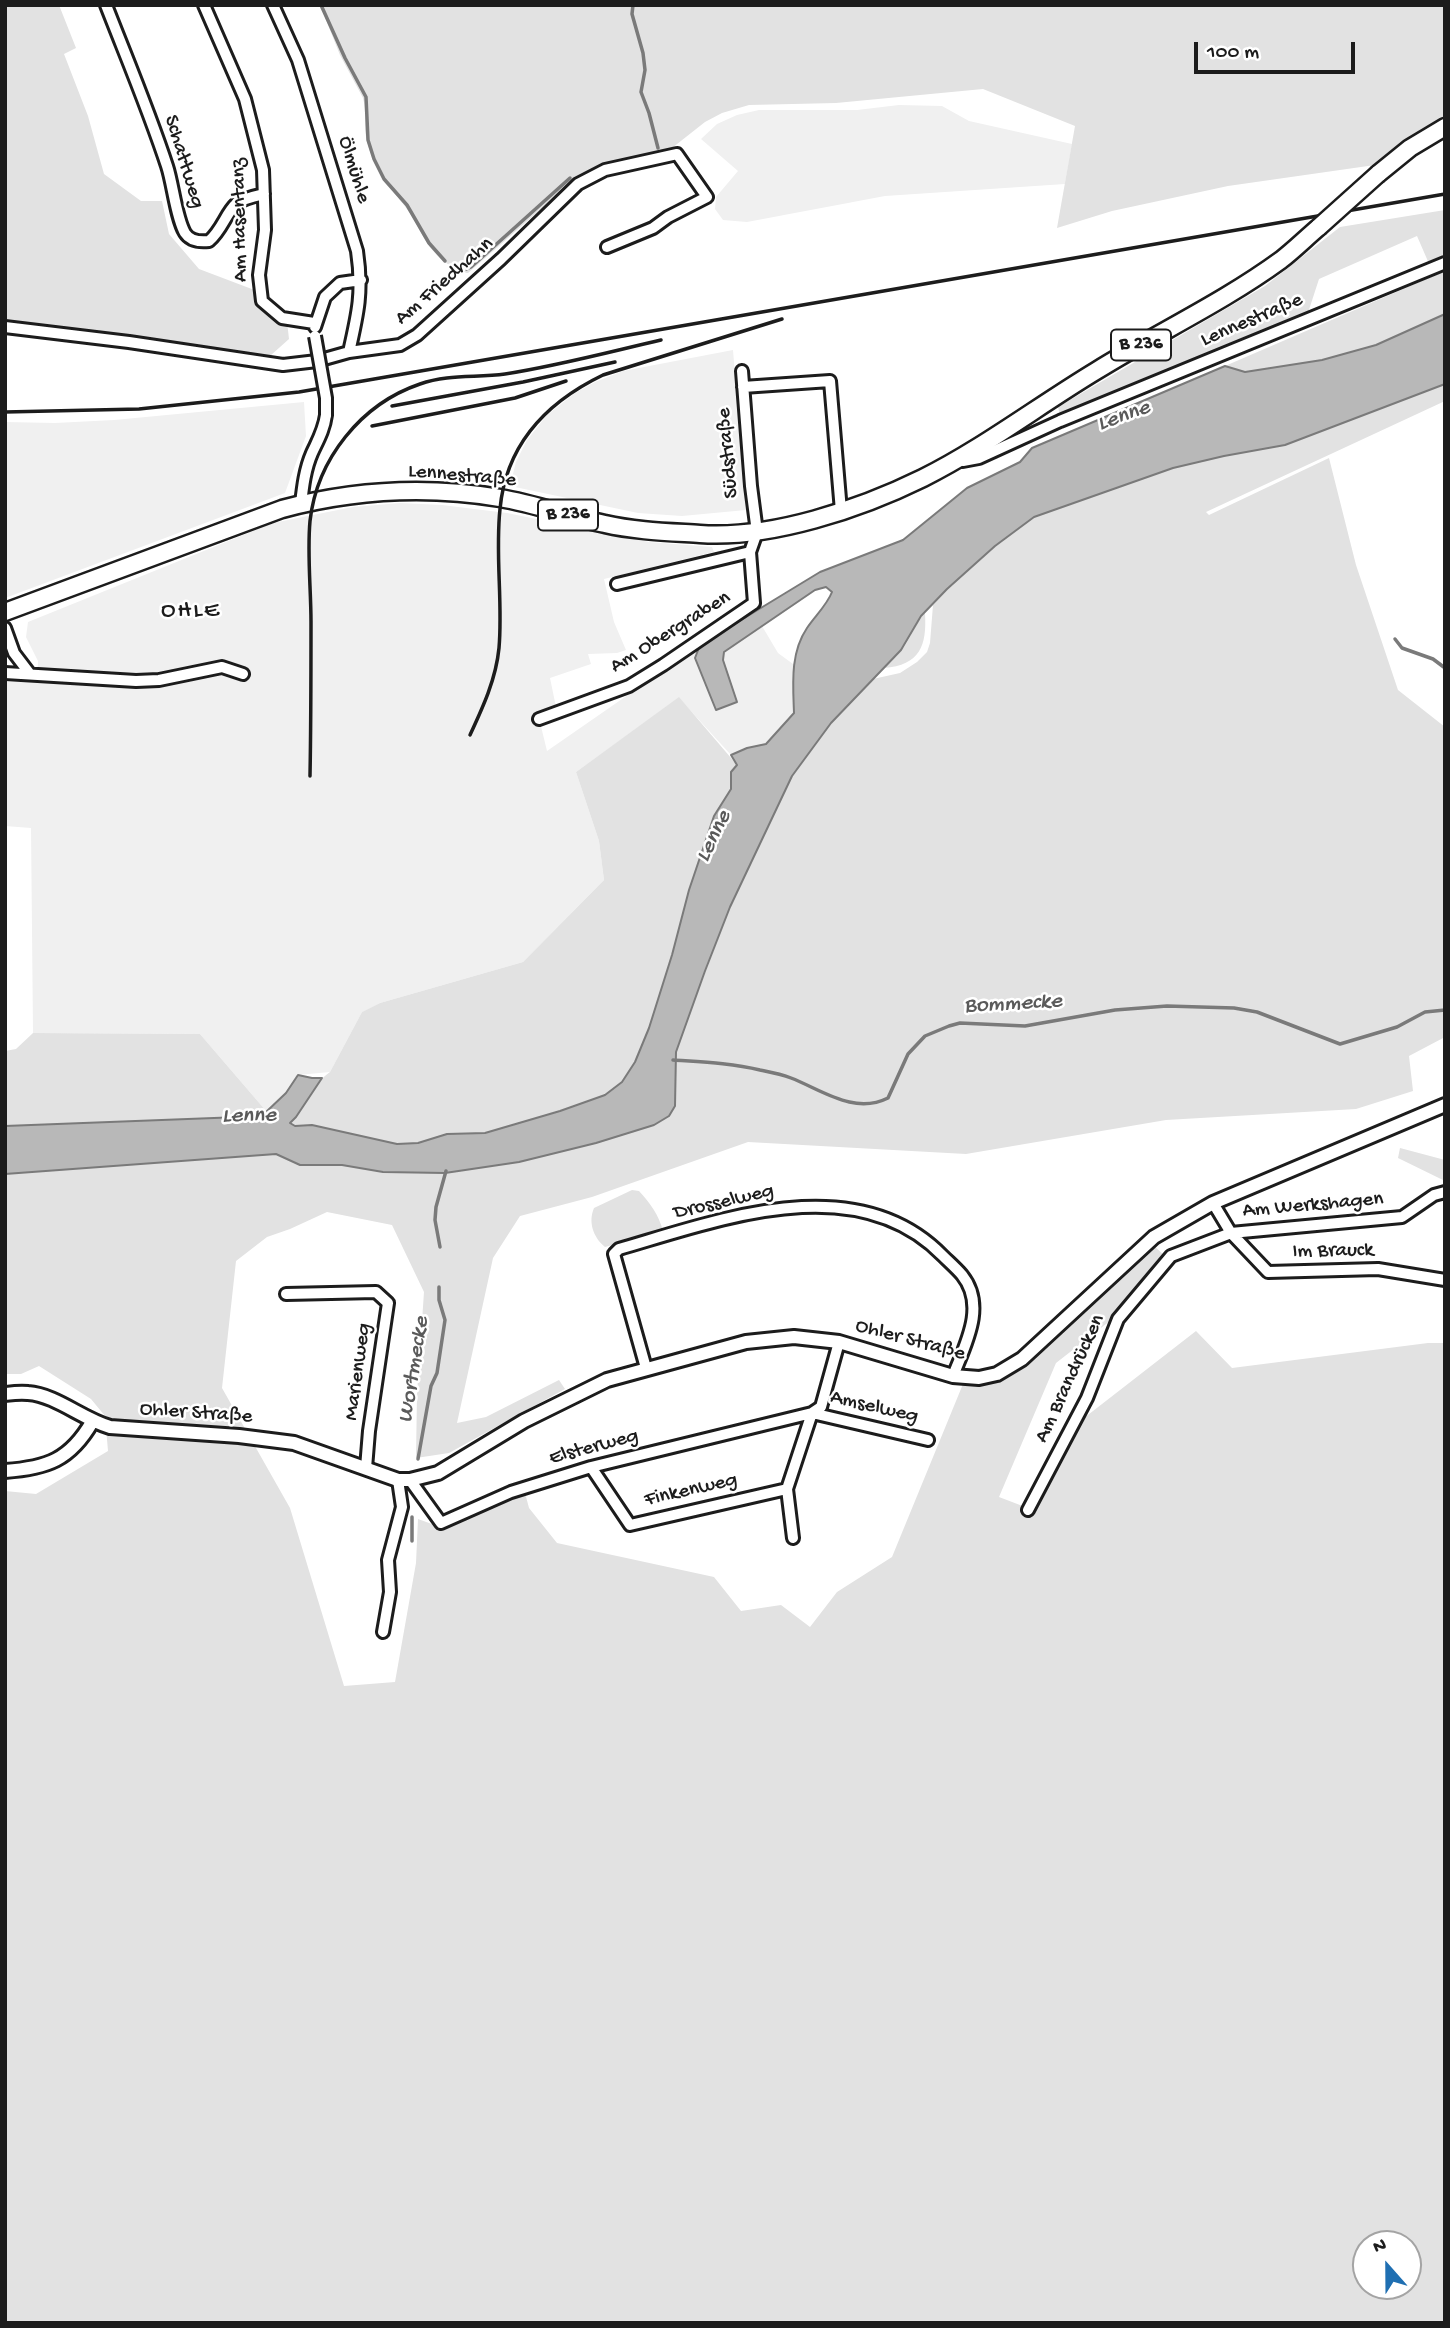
<!DOCTYPE html>
<html>
<head>
<meta charset="utf-8">
<style>
  body { margin:0 }
  #map { position:relative; width:1450px; height:2328px; overflow:hidden; background:#fff; font-family:"Gochi Hand",sans-serif }
  canvas { display:block }
  .frame { position:absolute; inset:0; border:7px solid #1c1c1c; pointer-events:none }
  .north { position:absolute; left:1352px; top:2230px; width:70px; height:70px; box-sizing:border-box; background:#fff; border:2px solid #a4a4a4; border-radius:50%; rotate:339deg; font-size:19px; font-weight:700; line-height:28px; text-align:center; color:#1c1c1c }
  .north::after { content:''; display:block; margin:auto; width:24px; height:32px; background:#1f6fb2; clip-path:polygon(50% 0,100% 100%,50% 72%,0 100%) }
  .scale { position:absolute; left:1194px; top:42px; width:161px; height:32px; box-sizing:border-box; border:4px solid #1c1c1c; border-top:0; padding-left:9px; font-size:21px; line-height:24px; white-space:nowrap; color:#1c1c1c; -webkit-text-stroke:5px #fff; paint-order:stroke }
</style>
</head>
<body>
<div id="map">
<canvas width="1450" height="2328"></canvas>
<div class="frame"></div>
<div class="north">N</div>
<div class="scale">100 m</div>
</div>
<script>
const g = document.querySelector('canvas').getContext('2d');
g.lineJoin = 'round';
function paint(path, color) { g.fillStyle = color; g.fill(path, 'evenodd'); }
function strokePath(path, color, width, dash) { g.strokeStyle = color; g.lineWidth = width; g.lineCap = dash ? 'butt' : 'round'; g.setLineDash(dash || []); g.stroke(path); }
function drawText(font, color, halo, rows, align = 'center') {
  g.font = font + ' "Gochi Hand",sans-serif'; g.lineWidth = 5; g.setLineDash([]); g.textBaseline = 'middle'; g.strokeStyle = halo; g.fillStyle = color; for (const [text, x, y, turn = 0] of rows) {
    g.save(); g.translate(x, y); g.rotate((+turn || 0) * Math.PI / 180); g.textAlign = isNaN(turn) ? turn : align; if (halo) g.strokeText(text, 0, 0); g.fillText(text, 0, 0); g.restore();
  }
}
const built = new Path2D(`
  M 899,105 L 942,106 L 969,121 L 1072,144 L 1065,184 L 885,196 L 747,222 L 723,220 L 715,209 L 716,197 L 738,171 L 701,139 L 717,124 L 737,115 L 759,110 L 857,110 Z
  M 733,350 L 746,510 L 682,516 L 638,513 L 510,486 L 516,462 L 527,440 L 547,415 L 575,393 L 595,382 L 623,371 Z
  M 304,402 L 306,436 L 285,493 L 5,598 L 5,422 L 55,423 L 114,420 Z
  M 400,503 L 442,505 L 507,513 L 649,542 L 712,547 L 714,552 L 604,579 L 614,622 L 626,650 L 617,653 L 588,654 L 591,664 L 550,678 L 556,707 L 538,714 L 547,751 L 700,645 L 716,710 L 737,702 L 723,660 L 724,652 L 762,626 L 778,653 L 793,664 L 794,713 L 766,744 L 753,746 L 731,755 L 679,698 L 576,772 L 599,841 L 604,880 L 523,962 L 380,1003 L 362,1012 L 330,1072 L 298,1075 L 286,1093 L 267,1112 L 200,1034 L 33,1033 L 31,828 L 5,826 L 5,682 L 37,682 L 38,661 L 26,637 L 28,622 L 273,523 L 353,507 Z`);
const green = new Path2D(`
  M 5,5 L 59,5 L 76,48 L 64,54 L 88,116 L 104,174 L 141,201 L 162,201 L 169,234 L 199,269 L 265,294 L 286,313 L 289,339 L 270,356 L 238,354 L 88,330 L 5,324 Z
  M 320,5 L 1445,5 L 1445,117 L 1421,129 L 1382,164 L 1228,186 L 1112,211 L 1057,228 L 1075,126 L 983,89 L 836,103 L 749,105 L 722,113 L 705,122 L 672,148 L 607,167 L 574,180 L 468,273 C 460,273 456,269 449,265 C 421,245 423,229 404,205 C 387,184 374,169 367,141 C 363,126 367,112 363,98 L 340,55 Z
  M 1445,210 L 1445,260 L 1430,266 L 1417,236 L 1319,279 L 1306,319 L 1061,419 L 1058,407 L 1265,286 L 1340,227 Z
  M 1445,271 L 1445,314 L 1376,345 L 1322,360 L 1245,372 L 1225,366 Z
  M 1445,384 L 1445,401 L 1206,512 L 1209,515 L 1329,458 L 1356,565 L 1398,690 L 1445,727 L 1445,1037 L 1409,1056 L 1413,1091 L 1356,1109 L 1166,1120 L 966,1154 L 748,1142 L 592,1197 L 520,1216 L 493,1258 L 457,1423 L 486,1417 L 559,1380 L 565,1389 L 449,1453 L 416,1458 L 417,1394 L 424,1292 L 392,1225 L 327,1212 L 290,1229 L 267,1237 L 236,1261 L 222,1388 L 290,1508 L 344,1686 L 395,1682 L 416,1563 L 418,1519 L 440,1527 L 525,1493 L 529,1508 L 557,1543 L 714,1577 L 741,1611 L 781,1605 L 810,1627 L 837,1592 L 892,1557 L 963,1384 L 981,1383 L 1000,1378 L 1152,1244 L 1165,1256 L 1115,1317 L 1056,1363 L 999,1497 L 1033,1510 L 1084,1418 L 1196,1331 L 1232,1368 L 1428,1343 L 1445,1343 L 1445,2323 L 5,2323 L 5,1491 L 36,1494 L 108,1451 L 105,1416 L 91,1399 L 39,1366 L 21,1374 L 5,1374 L 5,1174 L 276,1154 L 300,1165 L 342,1165 L 383,1172 L 445,1173 L 519,1162 L 596,1143 L 654,1125 L 676,1088 L 674,1070 L 675,1053 L 730,907 L 792,776 L 831,723 L 873,679 L 900,673 L 917,662 L 927,652 L 930,643 L 933,605 L 947,589 L 995,546 L 1034,517 L 1173,468 L 1224,456 L 1285,445 ZM 1366,2244 L 1408,2244 L 1408,2286 L 1366,2286 Z
  M 925,613 C 927,646 920,665 884,668 C 891,661 898,655 904,647 C 912,635 916,623 925,613 Z
  M 679,697 L 737,765 L 731,772 L 731,789 L 714,816 L 689,889 L 672,955 L 649,1028 L 635,1062 L 622,1082 L 605,1095 L 560,1111 L 485,1133 L 447,1134 L 418,1143 L 397,1144 L 312,1125 L 295,1126 L 289,1122 C 307,1109 312,1084 330,1072 L 362,1012 L 380,1003 L 523,962 L 604,880 L 599,841 L 576,772 Z
  M 33,1033 L 200,1034 L 267,1112 L 240,1117 L 5,1126 L 5,1051 L 16,1049 Z
  M 1400,1148 L 1445,1160 L 1445,1181 L 1398,1158 Z
  M 632,1190 L 639,1191 C 650,1203 659,1215 663,1231 L 605,1247 C 593,1237 588,1222 594,1208 Z`);
const water = new Path2D(`
  M 1445,314 L 1445,384 L 1285,445 L 1224,456 L 1173,468 L 1034,517 L 995,546 L 947,589 L 921,616 L 901,650 L 831,723 L 792,776 L 730,907 L 705,971 L 676,1052 L 675,1106 L 669,1116 L 654,1125 L 596,1143 L 519,1162 L 445,1173 L 383,1172 L 342,1165 L 300,1165 L 276,1154 L 5,1174 L 5,1126 L 240,1117 L 266,1112 L 286,1093 L 298,1075 L 312,1078 L 322,1078 L 296,1117 L 290,1123 L 295,1126 L 312,1125 L 397,1144 L 418,1143 L 447,1134 L 485,1133 L 560,1111 L 605,1095 L 622,1082 L 635,1062 L 649,1028 L 672,955 L 689,890 L 714,816 L 731,789 L 731,772 L 737,765 L 731,755 L 747,748 L 766,744 L 794,713 C 793,684 790,653 807,628 C 815,616 827,605 832,592 L 826,587 L 815,590 L 724,652 L 723,660 L 737,702 L 716,710 L 695,658 L 700,645 L 820,572 L 903,540 L 967,488 L 1020,462 L 1032,448 L 1225,366 L 1245,372 L 1322,360 L 1376,345 Z`);
const stream = new Path2D(`
  M 321,5 L 345,58 L 366,97 L 368,140 L 374,159 L 384,179 L 407,205 L 429,243 L 445,261
  M 633,5 L 632,14 L 643,53 L 645,70 L 641,92 L 649,113 L 658,148
  M 455,266 L 464,270 L 471,267 L 570,178
  M 1395,639 L 1402,648 L 1433,659 L 1445,668
  M 673,1060 C 702,1062 731,1063 760,1070 C 770,1072 781,1074 791,1078 C 822,1090 854,1115 888,1098 L 908,1054 L 925,1036 L 949,1026 L 960,1023 L 1025,1026 L 1115,1010 L 1167,1006 L 1234,1008 L 1257,1012 L 1340,1044 L 1397,1027 L 1425,1012 L 1445,1010
  M 440,1247 L 435,1220 L 436,1207 L 446,1171
  M 418,1459 L 431,1386 L 437,1373 L 445,1320 L 439,1300 L 439,1287
  M 412,1517 L 412,1541`);
const minor = new Path2D(`
  M 106,5 C 127,59 149,111 167,166 C 173,184 176,218 185,233 C 190,241 200,242 209,241 C 222,230 226,213 236,204 C 244,198 255,196 264,194
  M 204,5 L 245,99 L 263,170 L 265,230 L 259,275 L 262,301 L 282,318 L 314,323
  M 273,5 L 298,60 L 357,251 C 363,291 358,313 349,352
  M 5,327 L 129,342 L 283,365 L 317,361 L 349,352 L 400,345 L 417,335 L 501,259 L 578,184 L 605,170 L 677,154 L 707,197 L 668,217 L 653,228 L 607,247
  M 315,327 L 325,297 L 340,283 L 361,280
  M 743,387 L 830,381 L 841,511
  M 959,458 L 963,461 L 979,458 L 1060,421 L 1445,263
  M 301,504 C 303,486 305,469 312,453 C 318,440 324,430 326,415
  M 617,584 L 750,552
  M 5,628 L 14,653 L 30,674
  M 5,673 L 136,681 L 159,680 L 222,667 L 243,674
  M 539,719 L 629,686 L 663,665 L 754,603 L 750,552 L 757,532 L 751,486 L 742,371
  M 1213,1203 L 1231,1233 L 1268,1272 L 1378,1269 L 1445,1280
  M 286,1294 L 376,1292 L 388,1303 L 369,1431 L 366,1468
  M 646,1368 L 614,1254 L 619,1249 C 719,1220 857,1167 943,1256 C 949,1262 956,1268 962,1275 C 987,1306 965,1345 953,1376
  M 591,1467 L 630,1525 L 787,1489
  M 410,1480 L 441,1523 L 511,1492 L 591,1467 L 812,1413 L 928,1440
  M 1028,1510 L 1087,1398 L 1118,1319 L 1171,1256 L 1231,1233 L 1402,1217 L 1434,1195 L 1445,1192
  M 793,1538 L 787,1489 L 812,1413 L 821,1407 L 839,1342
  M 383,1632 L 390,1592 L 388,1560 L 402,1507 L 398,1480`);
const tertiary = new Path2D(`
  M 5,1394 C 13,1393 20,1392 28,1393 C 56,1395 82,1419 110,1427 L 239,1436 L 294,1443 L 398,1480 L 410,1480 L 438,1473 L 524,1421 L 607,1380 L 746,1342 L 794,1337 L 839,1342 L 953,1376 L 979,1378 L 997,1374 L 1022,1359 L 1154,1237 L 1213,1203 L 1445,1105
  M 5,1471 C 47,1468 70,1460 92,1422`);
const primary = new Path2D(`
  M 1378,174 L 1410,148 L 1445,127
  M 5,612 L 282,509 C 353,490 428,486 500,498 C 536,504 570,517 605,524 C 635,531 669,532 700,534 C 771,539 860,509 923,478 C 983,448 1038,406 1096,371 C 1157,333 1222,303 1281,260 C 1294,250 1306,238 1319,227`);
const rail = new Path2D(`
  M 392,406 L 523,382 L 615,362
  M 5,412 L 139,409 L 299,392 L 1445,194
  M 372,426 L 515,398 L 566,381
  M 470,735 C 483,707 496,679 499,648 C 503,602 495,555 500,509 C 506,444 547,402 603,375 L 782,319
  M 310,776 C 311,725 311,674 311,622 C 311,589 307,554 310,521 C 317,459 361,404 420,384 C 448,374 476,378 505,374 C 557,366 609,352 661,340`);
const minorBridge = new Path2D(`
  M 315,336 L 326,398 L 326,415`);
const primaryBridge = new Path2D(`
  M 1319,227 L 1378,174`);
const shields = [
  [1141,345,60],
  [568,515,60]
];
const shieldNames = [
  ["B 236",1141,345],
  ["B 236",568,515]
];
const streetNames = [
  ["Schattweg",183,162,73],
  ["Ölmühle",353,170,73],
  ["Am Hasentanz",241,220,-91],
  ["Am Friedhahn",445,282,-41],
  ["Lennestraße",1252,321,-23],
  ["Südstraße",729,453,-95],
  ["Lennestraße",462,477,5],
  ["Am Obergraben",671,633,-32],
  ["Drosselweg",724,1203,-13],
  ["Am Werkshagen",1313,1206,-5],
  ["Im Brauck",1333,1252,-1],
  ["Ohler Straße",910,1341,15],
  ["Marienweg",359,1372,-82],
  ["Am Brandrücken",1071,1379,-65],
  ["Amselweg",874,1408,13],
  ["Ohler Straße",196,1414,4],
  ["Elsterweg",594,1448,-15],
  ["Finkenweg",691,1491,-13]
];
const waterNames = [
  ["Lenne",1124,417,-20],
  ["Lenne",715,837,-64],
  ["Bommecke",1013,1005,-3],
  ["Lenne",249,1117,-1],
  ["Wortmecke",415,1370,-81]
];
const quarterNames = [
  ["OHLE",191,612]
];
paint(built, '#f0f0f0');
paint(green, '#e2e2e2');
paint(water, '#b8b8b8');
strokePath(water, '#7a7a7a', 2);
strokePath(stream, '#7a7a7a', 3.5);
strokePath(minor, '#1c1c1c', 16);
strokePath(tertiary, '#1c1c1c', 18);
strokePath(primary, '#1c1c1c', 21);
strokePath(minor, '#fff', 10);
strokePath(tertiary, '#fff', 12);
strokePath(primary, '#fff', 16);
strokePath(rail, '#1c1c1c', 3.5);
strokePath(minorBridge, '#1c1c1c', 16, []);
strokePath(primaryBridge, '#1c1c1c', 21, []);
strokePath(minorBridge, '#fff', 10);
strokePath(primaryBridge, '#fff', 16);
for (const [x, y, w] of shields) { const box = new Path2D(); box.roundRect(x - w / 2, y - 15.5, w, 31, 5); g.fillStyle = '#fff'; g.fill(box); strokePath(box, '#1c1c1c', 2); }
drawText('bold 19px', '#1c1c1c', null, shieldNames);
drawText('21px', '#1c1c1c', '#fff', streetNames);
drawText('italic 23px', '#5a5a5a', '#fff', waterNames);
g.letterSpacing = '2px';
drawText('24px', '#1c1c1c', '#fff', quarterNames);
g.letterSpacing = '0px';
</script>
</body>
</html>
